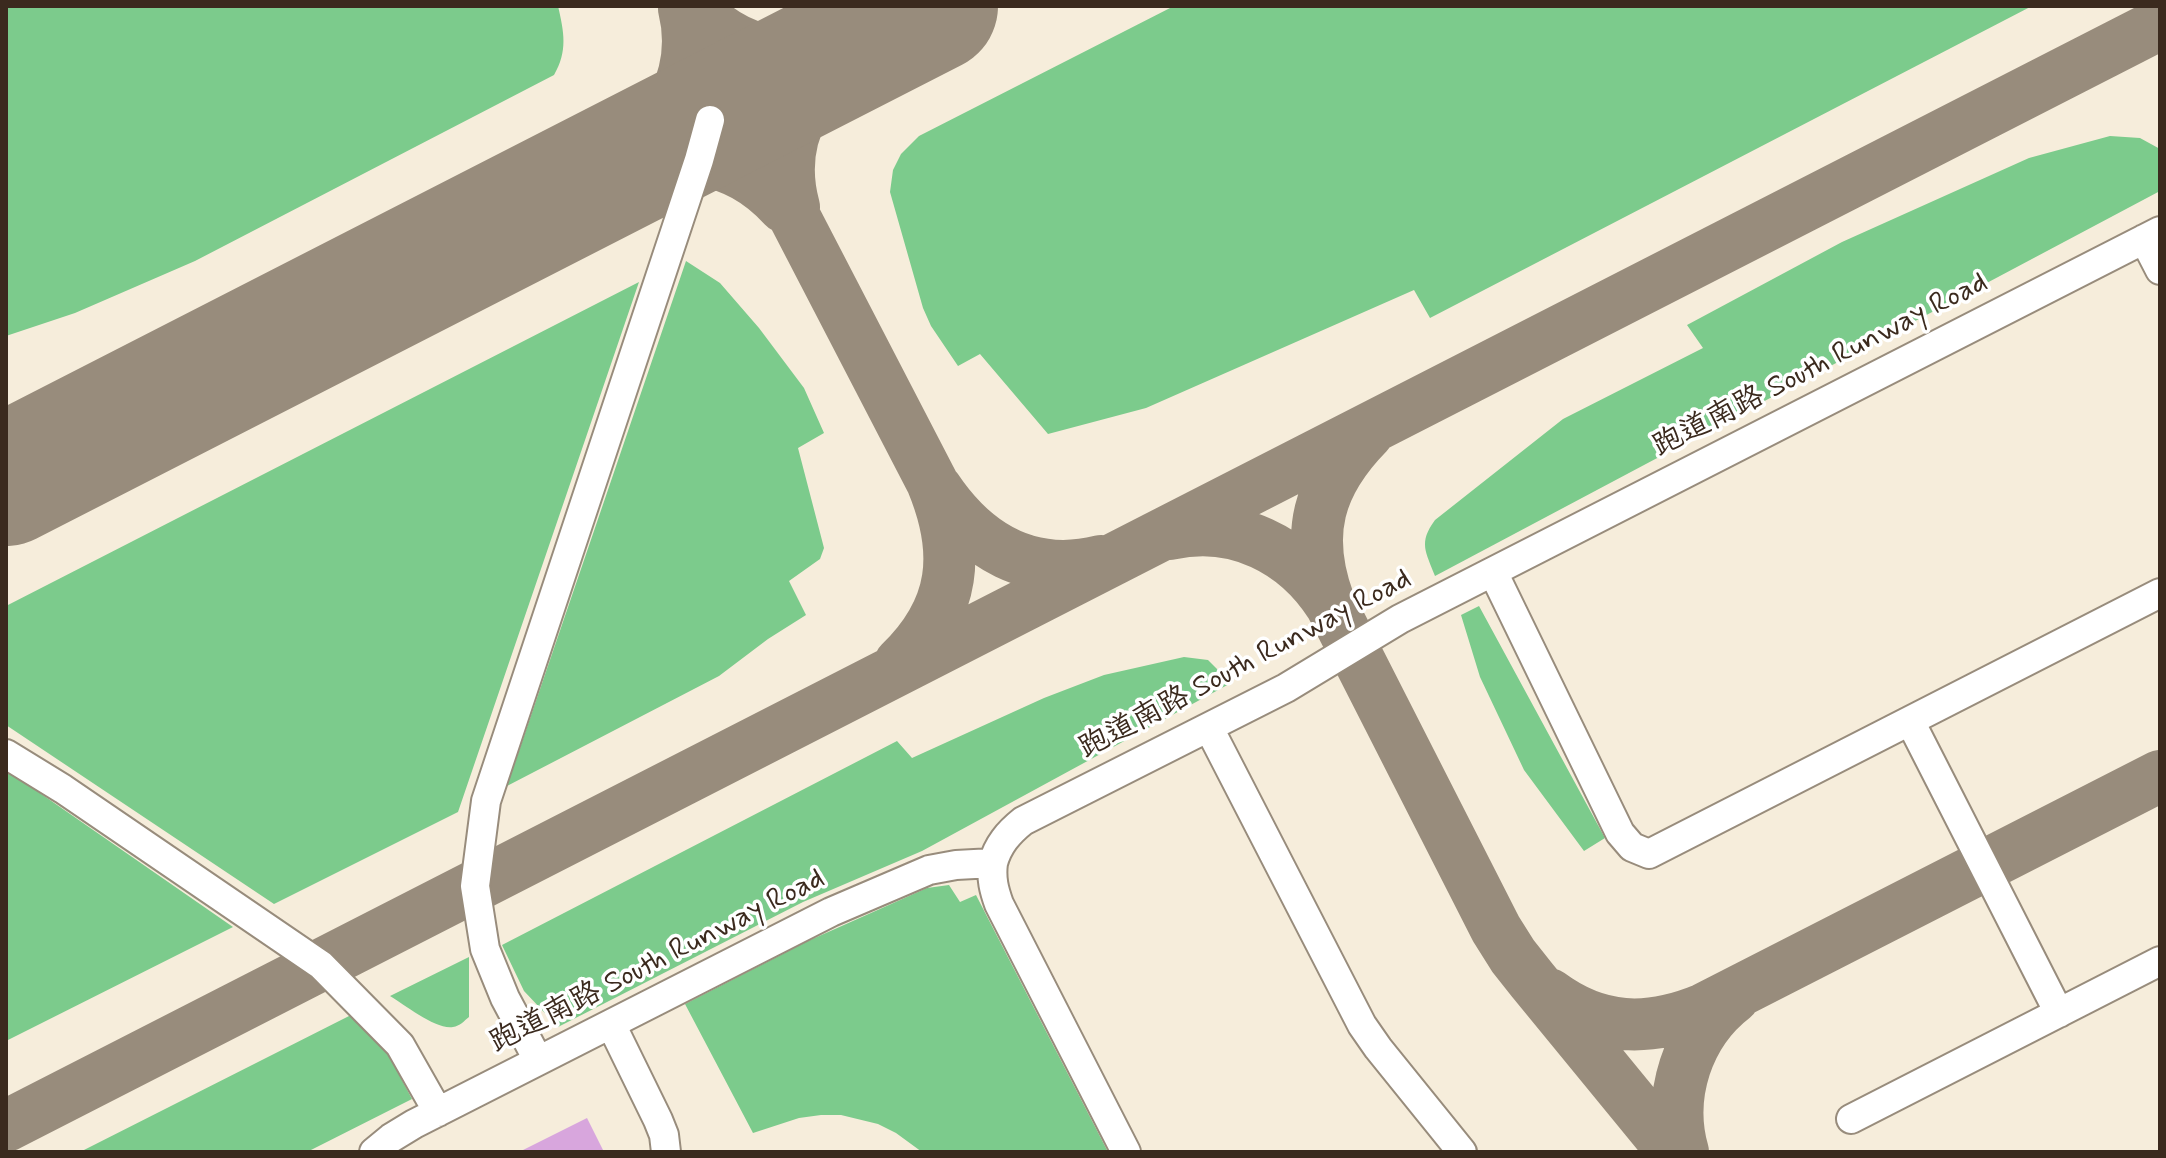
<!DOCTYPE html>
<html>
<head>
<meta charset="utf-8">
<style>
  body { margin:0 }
  #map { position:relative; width:2166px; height:1158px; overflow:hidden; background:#f6eddb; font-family:Mynerve,sans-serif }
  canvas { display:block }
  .frame { position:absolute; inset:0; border:8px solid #3b2a1e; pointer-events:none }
</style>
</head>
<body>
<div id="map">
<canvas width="2166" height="1158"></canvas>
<div class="frame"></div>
</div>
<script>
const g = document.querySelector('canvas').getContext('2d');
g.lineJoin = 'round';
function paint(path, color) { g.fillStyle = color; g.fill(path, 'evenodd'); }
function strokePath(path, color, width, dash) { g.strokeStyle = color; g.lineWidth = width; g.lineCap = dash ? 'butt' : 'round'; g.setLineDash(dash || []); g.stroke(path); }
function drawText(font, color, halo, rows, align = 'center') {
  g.font = font + ' Mynerve,"LXGW WenKai TC",sans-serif'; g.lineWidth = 7; g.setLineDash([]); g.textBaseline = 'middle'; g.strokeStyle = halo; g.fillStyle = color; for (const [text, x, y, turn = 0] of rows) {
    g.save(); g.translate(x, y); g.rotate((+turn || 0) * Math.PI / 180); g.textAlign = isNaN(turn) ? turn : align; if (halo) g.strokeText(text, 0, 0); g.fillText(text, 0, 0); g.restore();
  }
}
const green = new Path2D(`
  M 6,6 L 558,6 C 564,32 568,51 554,75 L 195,261 L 75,313 L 6,336 Z
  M 1174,6 L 2032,6 L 1430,318 L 1414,290 L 1146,408 L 1048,434 L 980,354 L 958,366 L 931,326 L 923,308 L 890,192 L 893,170 L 901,154 L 919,136 Z
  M 2110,136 L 2140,138 L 2160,149 L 2160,191 L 1435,576 C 1426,552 1418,543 1435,520 L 1563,419 L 1703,348 L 1687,325 L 1842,242 L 2029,158 Z
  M 686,261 L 720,283 L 759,328 L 804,388 L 824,433 L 798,448 L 824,548 L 820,559 L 789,581 L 806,615 L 768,639 L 719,676 L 507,786 Z
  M 639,282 L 458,812 L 274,904 L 6,725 L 6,606 Z
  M 1479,606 L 1605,838 L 1584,851 L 1524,770 L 1480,677 L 1461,615 Z
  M 1184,657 L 1208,660 L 1231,683 L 922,851 L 803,902 L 558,1027 L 524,991 L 502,945 L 897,741 L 912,758 L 1044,698 L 1104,675 Z
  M 6,772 L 24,782 L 233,927 L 6,1041 Z
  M 949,885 L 960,902 L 976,895 L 1108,1152 L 922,1152 L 896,1133 L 878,1124 L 841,1115 L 821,1115 L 799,1118 L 753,1133 L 685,1004 L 808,941 L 927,888 Z
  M 469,957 L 469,1017 C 464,1021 460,1026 453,1027 C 436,1030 405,1005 390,996 Z
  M 351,1015 L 387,1052 L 412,1099 L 307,1152 L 80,1152 Z`);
const taxiway = new Path2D(`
  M 687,6 L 737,106 L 932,482 C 961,552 956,609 900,663
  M 694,6 C 726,44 770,58 818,53 C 827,53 836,53 843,50 C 851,47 859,43 867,39
  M 607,172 C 664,142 700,73 684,9
  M 602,175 C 673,155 729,147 784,207
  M 794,207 C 773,129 817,81 873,36
  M 6,440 L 109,411 L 200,381
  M 936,488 C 975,546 1030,579 1101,561
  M 1170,534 C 1235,519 1296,550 1331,605 L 1496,929 L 1513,956 L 1532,980 L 1673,1152
  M 1329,602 C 1304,534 1318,484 1368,433
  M 1549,994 C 1599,1031 1648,1032 1704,1009 L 2160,776
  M 6,1126 L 2160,24
  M 1683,1152 C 1667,1096 1687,1033 1734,997`);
const runway = new Path2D(`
  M 6,480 L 932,6`);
const building = new Path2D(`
  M 587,1118 L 604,1152 L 519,1152 Z`);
const minor = new Path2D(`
  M 2144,239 L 2160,270
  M 1493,572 L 1620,833 L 1632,847 L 1649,854 L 2160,593
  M 1910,721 L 2059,1013
  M 1209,728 L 1362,1025 L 1378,1048 L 1462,1152
  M 6,754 L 63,789 L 321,965 L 400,1045 L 438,1112
  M 993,863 C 991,879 994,890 999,904 L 1126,1152
  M 611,1024 L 658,1120 L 664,1135 L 666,1152
  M 538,1060 L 505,998 L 485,949 L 475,886 L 486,801 L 699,160 L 710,120
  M 1851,1119 L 2160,961
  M 374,1152 L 391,1138 L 414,1124 L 831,912 L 929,870 L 956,865 L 993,863 C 998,845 1008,833 1023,821 L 1286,688 L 1400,619 L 2160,231`);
const streetNames = [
  ["跑道南路 South Runway Road",1821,366,-27],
  ["跑道南路 South Runway Road",1246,665,-28],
  ["跑道南路 South Runway Road",658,962,-27]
];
paint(green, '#7ccb8c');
strokePath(taxiway, '#988c7c', 52);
strokePath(runway, '#988c7c', 132);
paint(building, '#d8a6dd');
strokePath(minor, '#988c7c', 32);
strokePath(minor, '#fff', 28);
drawText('30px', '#3b2a1e', '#fff', streetNames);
</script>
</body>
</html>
